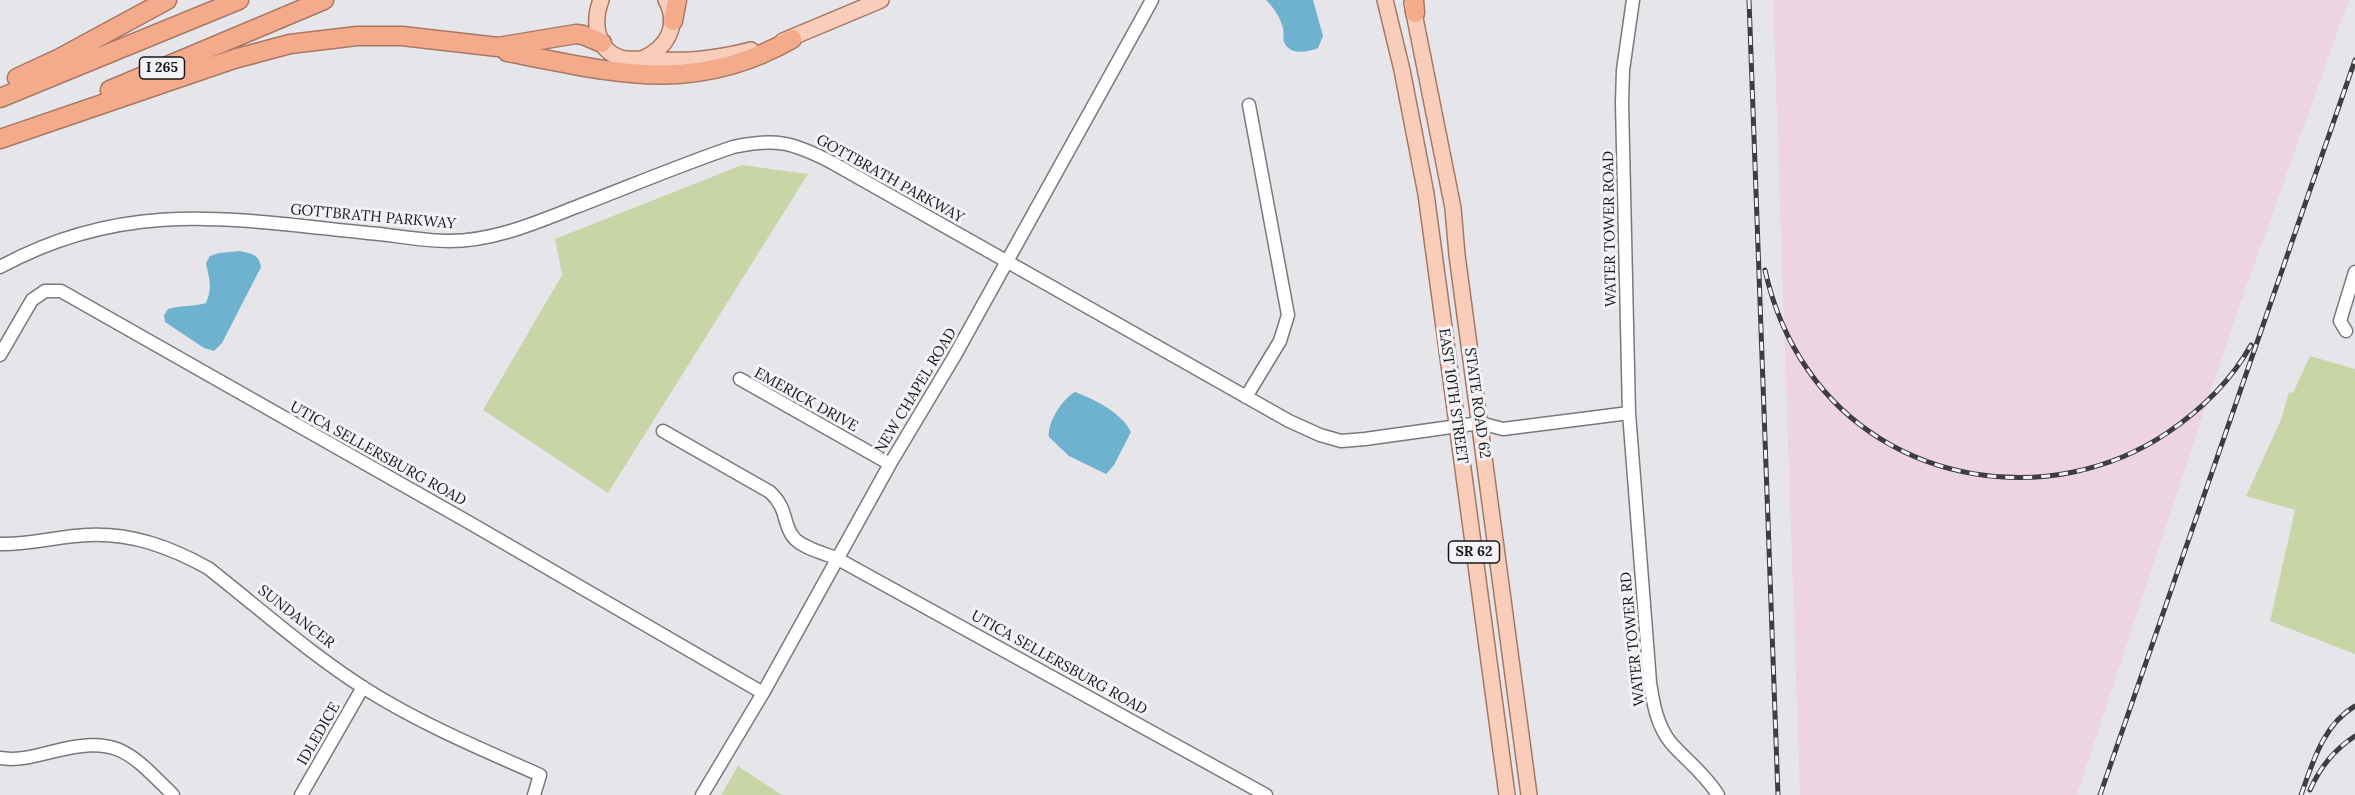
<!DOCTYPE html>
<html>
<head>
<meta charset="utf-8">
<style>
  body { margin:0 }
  canvas { display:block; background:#e6e5e9 }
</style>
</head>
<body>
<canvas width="2355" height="795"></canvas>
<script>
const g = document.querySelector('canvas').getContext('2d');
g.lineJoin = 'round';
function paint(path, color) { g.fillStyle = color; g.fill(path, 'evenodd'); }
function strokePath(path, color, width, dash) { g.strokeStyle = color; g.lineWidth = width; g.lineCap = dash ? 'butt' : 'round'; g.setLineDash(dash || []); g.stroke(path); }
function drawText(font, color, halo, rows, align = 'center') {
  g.font = font + ' Lora,serif'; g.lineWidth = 6; g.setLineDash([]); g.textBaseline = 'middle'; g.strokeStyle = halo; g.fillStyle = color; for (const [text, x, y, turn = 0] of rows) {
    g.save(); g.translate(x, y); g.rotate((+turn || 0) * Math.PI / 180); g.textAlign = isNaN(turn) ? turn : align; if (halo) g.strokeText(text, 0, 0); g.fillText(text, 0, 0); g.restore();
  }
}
const industrial = new Path2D(`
  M 1773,0 L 2349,0 L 2232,327 L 2077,795 L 1800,795 Z`);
const green = new Path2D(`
  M 742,165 L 808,174 L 608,493 L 483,410 L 562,275 L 555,239 Z
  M 2310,356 L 2355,369 L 2355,654 L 2270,621 L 2295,510 L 2246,496 L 2281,420 L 2289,392 L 2293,393 Z
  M 738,766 L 782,795 L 721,795 Z`);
const water = new Path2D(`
  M 1266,0 L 1313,0 L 1323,36 L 1318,48 C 1308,52 1290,56 1284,42 C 1283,38 1284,32 1283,28 C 1280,17 1274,8 1266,0 Z
  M 240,251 C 252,254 259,254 261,267 L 222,343 L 214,351 L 204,348 L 165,322 L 164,315 L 168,309 C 181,305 193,307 206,303 C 213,287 209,279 206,263 L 210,256 L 219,253 Z
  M 1075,392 C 1094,399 1122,413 1131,432 L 1114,465 L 1106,474 L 1069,456 L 1049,437 C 1047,423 1062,399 1075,392 Z`);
const minor = new Path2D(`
  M 1633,0 L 1623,70 L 1622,103 L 1629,413 L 1650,682 C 1653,703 1657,726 1671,743 C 1687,761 1705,774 1718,795
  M 0,267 C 127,198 232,219 368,233 C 395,235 422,241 449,241 C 494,241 535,223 576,207 C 628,187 680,165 733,147 C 776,138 792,142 831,162 L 1289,421 L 1320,435 L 1341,441 L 1365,439 L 1480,423 L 1503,429 L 1629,413
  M 2346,331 L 2340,321 L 2355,272
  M 0,355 L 32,300 L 45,291 L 61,291 L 470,523 L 763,693
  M 740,379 L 890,464
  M 1246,397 L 1280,341 L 1288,315 L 1249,105
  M 663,431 L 770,492 C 789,510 782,524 794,538 C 803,548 823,553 836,558 L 1266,795
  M 0,544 C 30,545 59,536 88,535 C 132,533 170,547 208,568 C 259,608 309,653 364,688 C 419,723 481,749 540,775 L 534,795
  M 0,758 C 17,761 35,756 51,752 C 117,735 128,750 173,795
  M 301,795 L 363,687
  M 702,795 L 763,693 L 890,464 L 954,357 L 1152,0`);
const major = new Path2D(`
  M 601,0 C 593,21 595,50 621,58 C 629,60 637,59 645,59 C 684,62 712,60 751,50
  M 1385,0 L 1402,70 L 1426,194 L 1507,795
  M 1412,3 L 1453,208 L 1457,255 L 1529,795
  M 783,41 L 881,0
  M 642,59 C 667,48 680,26 666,0`);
const highway = new Path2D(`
  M 1414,0 L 1415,13
  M 673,21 L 677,0
  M 507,52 C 612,72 693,96 792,39
  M 17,78 L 60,58 L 167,0
  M 110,90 L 324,0
  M 0,98 L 239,0
  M 0,139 L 234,59 L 290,44 L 357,36 L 402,36 L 498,47 L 576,34 L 583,35 L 602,43`);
const rail = new Path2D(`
  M 1749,0 L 1778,795
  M 1765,270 C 1773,306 1787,340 1808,370 C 1888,486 2052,510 2167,433 C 2201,410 2231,381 2251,345
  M 2310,790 C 2320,767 2335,749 2355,736
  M 2100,795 L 2355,60
  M 2301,795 C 2313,762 2323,725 2355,706`);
const shields = [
  [162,68,45],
  [1474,552,51]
];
const shieldNames = [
  ["I 265",162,68],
  ["SR 62",1474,552]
];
const streetNames = [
  ["GOTTBRATH PARKWAY",890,179,29],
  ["GOTTBRATH PARKWAY",373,217,5],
  ["WATER TOWER ROAD",1610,229,-91],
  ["NEW CHAPEL ROAD",916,391,-59],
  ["EAST 10TH STREET",1453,396,82],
  ["EMERICK DRIVE",806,400,29],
  ["STATE ROAD 62",1477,403,82],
  ["UTICA SELLERSBURG ROAD",378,454,29],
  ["SUNDANCER",296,617,38],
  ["WATER TOWER RD",1633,639,-96],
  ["UTICA SELLERSBURG ROAD",1059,663,29],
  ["IDLEDICE",319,734,-60]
];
paint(industrial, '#ecd4e0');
paint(green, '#cad5a7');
paint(water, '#6eb2cf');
strokePath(minor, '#79787c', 15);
strokePath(major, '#a77864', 18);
strokePath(highway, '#a77864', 21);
strokePath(minor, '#fff', 12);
strokePath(major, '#f8cdba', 15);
strokePath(highway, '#f4ab8c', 18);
strokePath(rail, '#3e3d3f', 5);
strokePath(rail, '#f3f2f6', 3, [9]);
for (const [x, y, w] of shields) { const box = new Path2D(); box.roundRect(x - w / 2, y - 11, w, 22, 4.5); g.fillStyle = '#f3f2f6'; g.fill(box); strokePath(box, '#181819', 1.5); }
drawText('bold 14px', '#181819', null, shieldNames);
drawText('15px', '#181819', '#f3f2f6', streetNames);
</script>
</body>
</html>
